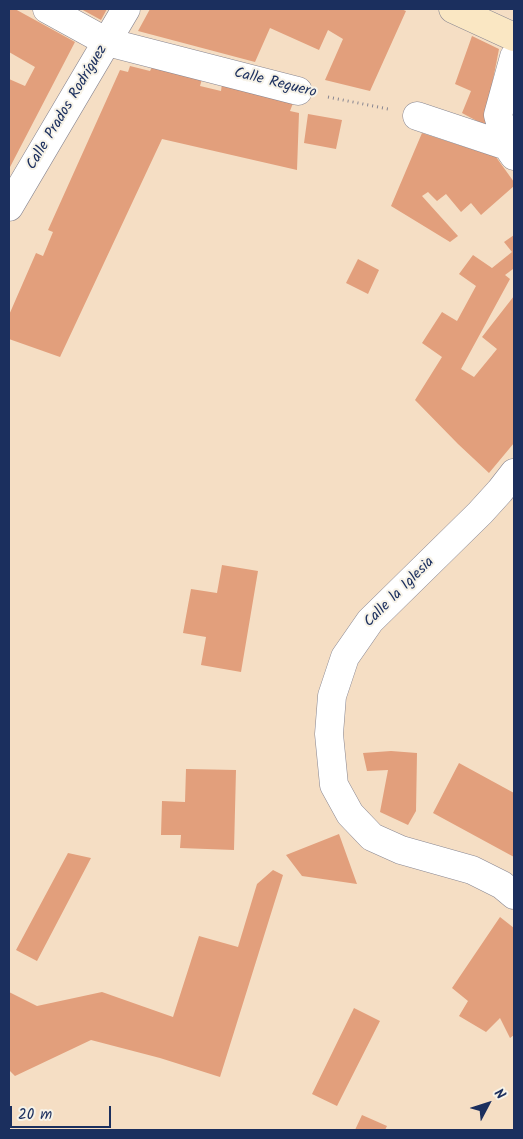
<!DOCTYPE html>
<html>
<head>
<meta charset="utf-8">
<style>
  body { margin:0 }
  #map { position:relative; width:523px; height:1139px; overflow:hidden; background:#f5dec4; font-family:Kalam,sans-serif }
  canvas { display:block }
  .frame { position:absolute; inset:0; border:10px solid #1b2f5e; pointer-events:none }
  .north { position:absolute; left:463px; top:1079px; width:50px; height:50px; -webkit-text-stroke:4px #f7f3e8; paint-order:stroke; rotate:50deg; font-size:14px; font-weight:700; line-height:20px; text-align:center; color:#1b2f5e }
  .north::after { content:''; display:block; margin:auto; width:18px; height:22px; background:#1b2f5e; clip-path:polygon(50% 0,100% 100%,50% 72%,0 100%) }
  .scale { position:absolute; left:10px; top:1106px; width:101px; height:22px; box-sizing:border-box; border:2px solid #1b2f5e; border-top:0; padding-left:6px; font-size:15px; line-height:18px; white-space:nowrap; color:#1b2f5e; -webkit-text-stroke:4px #f7f3e8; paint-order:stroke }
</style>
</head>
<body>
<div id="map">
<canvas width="523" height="1139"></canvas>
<div class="frame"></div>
<div class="north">N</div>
<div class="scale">20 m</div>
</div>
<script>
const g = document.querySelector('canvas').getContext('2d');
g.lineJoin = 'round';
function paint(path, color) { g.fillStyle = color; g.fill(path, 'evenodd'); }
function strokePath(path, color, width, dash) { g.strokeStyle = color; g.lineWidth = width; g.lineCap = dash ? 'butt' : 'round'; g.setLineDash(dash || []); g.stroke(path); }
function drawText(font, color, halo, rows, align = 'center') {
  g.font = font + ' Kalam,sans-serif'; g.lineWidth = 4; g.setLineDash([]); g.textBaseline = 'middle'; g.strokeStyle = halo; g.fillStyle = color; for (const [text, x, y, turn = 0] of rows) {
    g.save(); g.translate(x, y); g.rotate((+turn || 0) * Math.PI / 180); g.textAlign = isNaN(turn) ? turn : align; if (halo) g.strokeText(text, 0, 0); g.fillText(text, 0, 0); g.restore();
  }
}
const building = new Path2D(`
  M 9,9 L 15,9 L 75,42 L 9,169 L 9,79 L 25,86 L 35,67 L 9,52 Z
  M 81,9 L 107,9 L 101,20 Z
  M 150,9 L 401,9 L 406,11 L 370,91 L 325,80 L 343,39 L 328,30 L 319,50 L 270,28 L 255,62 L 138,31 Z
  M 472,36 L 499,49 L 492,85 L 490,128 L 462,113 L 471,91 L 455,84 Z
  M 153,65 L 202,79 L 200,86 L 221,91 L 222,84 L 293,103 L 290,111 L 299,113 L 297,170 L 162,139 L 60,357 L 9,339 L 9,315 L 36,253 L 43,256 L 53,232 L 48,230 L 120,70 L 128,72 L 130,66 L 150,71 Z
  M 308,114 L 342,120 L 336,149 L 304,143 Z
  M 422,133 L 496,157 L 514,182 L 514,186 L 481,215 L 471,203 L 461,212 L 446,194 L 437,201 L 428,192 L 422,196 L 458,236 L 450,242 L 391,206 Z
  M 514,235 L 514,271 L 513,269 L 505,275 L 510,279 L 461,369 L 474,377 L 497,349 L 482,337 L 514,296 L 514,443 L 489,473 L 458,444 L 415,400 L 442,357 L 422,343 L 442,312 L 457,321 L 476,286 L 459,274 L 473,255 L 492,268 L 512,252 L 504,242 Z
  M 358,259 L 379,270 L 368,294 L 346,283 Z
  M 222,565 L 258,571 L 241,672 L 201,665 L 206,637 L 183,633 L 191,589 L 217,593 Z
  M 391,751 L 417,753 L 416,811 L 408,825 L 380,812 L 388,770 L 367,771 L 363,753 Z
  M 459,763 L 514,793 L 514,857 L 433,813 Z
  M 186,769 L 236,770 L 234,850 L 180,848 L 181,835 L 161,835 L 162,801 L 185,802 Z
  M 339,834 L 357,884 L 302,876 L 286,855 Z
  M 68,853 L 91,858 L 37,961 L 16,950 Z
  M 273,870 L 283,875 L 220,1077 L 160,1058 L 91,1040 L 15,1076 L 9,1070 L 9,992 L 37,1006 L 102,992 L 173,1017 L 199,936 L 238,947 L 257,884 Z
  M 500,917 L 514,928 L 514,1035 L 510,1038 L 500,1018 L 486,1032 L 459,1016 L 468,1001 L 452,988 Z
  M 354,1008 L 380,1021 L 337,1106 L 312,1094 Z
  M 362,1115 L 387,1126 L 385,1130 L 355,1130 Z`);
const path = new Path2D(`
  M 328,97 L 388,109`);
const street = new Path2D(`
  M 47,9 L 107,42 L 298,91
  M 514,57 L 498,115 L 507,146 L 514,156
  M 417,116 L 507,146
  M 9,207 L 126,9
  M 514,473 L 500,491 L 480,513 L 370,621 L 345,657 L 332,696 L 329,734 L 334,785 L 350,814 L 372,837 L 401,850 L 472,870 L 502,885 L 514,895`);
const secondary = new Path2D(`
  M 453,9 L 514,37`);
const streetNames = [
  ["Calle Reguero",275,84,14],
  ["Calle Prados Rodríguez",68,108,-59],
  ["Calle la Iglesia",400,593,-45]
];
paint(building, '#e29f7c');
strokePath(street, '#888691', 29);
strokePath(secondary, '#888691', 29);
strokePath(path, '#888691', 3, [1, 4]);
strokePath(street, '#fff', 28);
strokePath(secondary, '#fae7c3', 28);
drawText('15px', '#1b2f5e', '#f7f3e8', streetNames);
</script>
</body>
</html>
